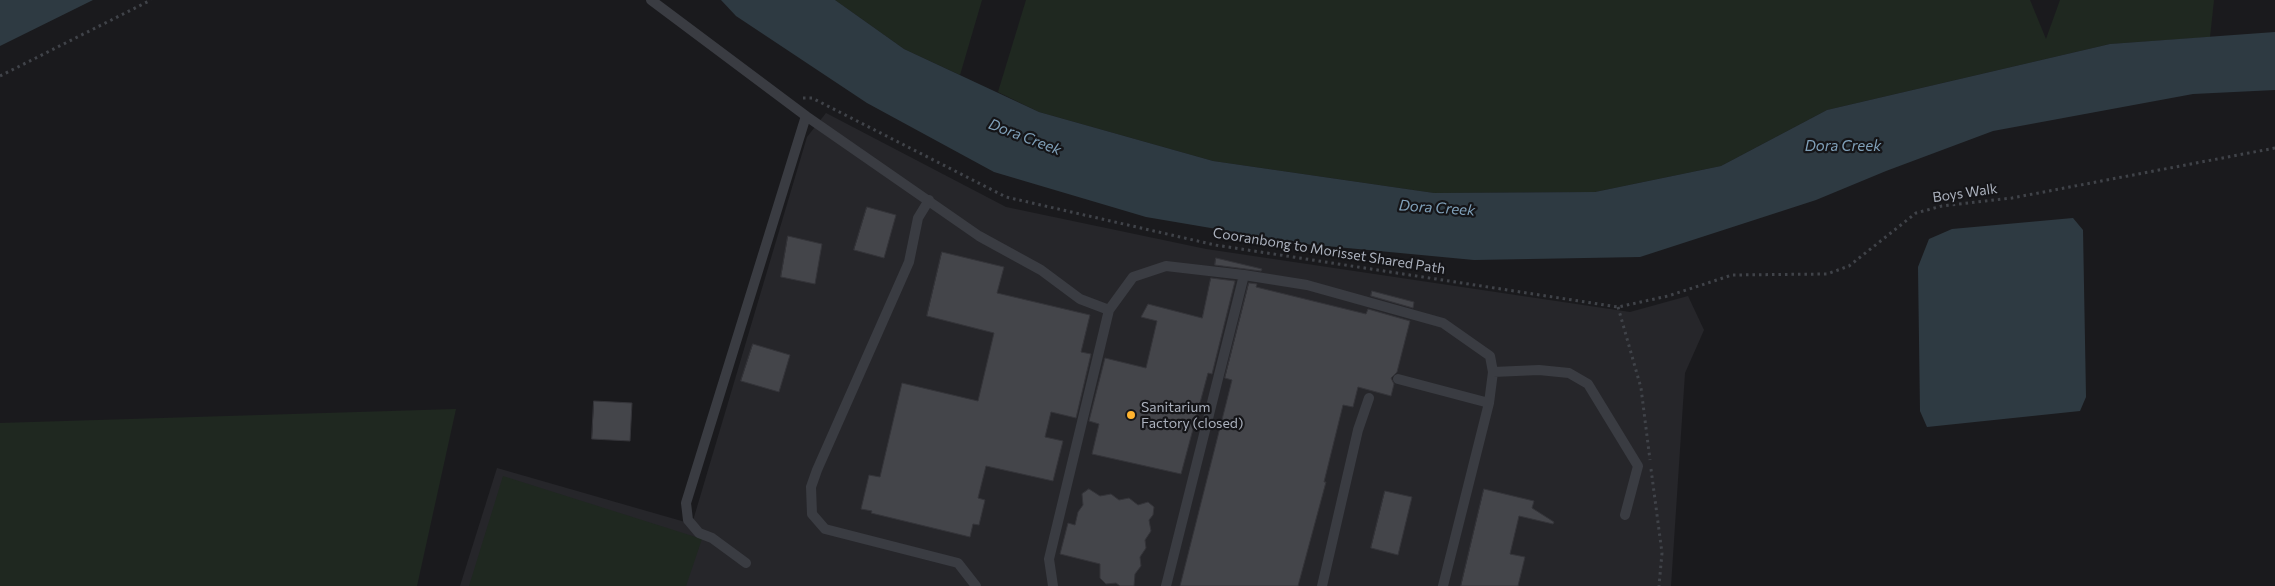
<!DOCTYPE html>
<html>
<head>
<meta charset="utf-8">
<style>
  body { margin:0 }
  canvas { display:block; background:#1a1a1d }
</style>
</head>
<body>
<canvas width="2275" height="586"></canvas>
<script>
const g = document.querySelector('canvas').getContext('2d');
g.lineJoin = 'round';
function paint(path, color) { g.fillStyle = color; g.fill(path, 'evenodd'); }
function strokePath(path, color, width, dash) { g.strokeStyle = color; g.lineWidth = width; g.lineCap = dash ? 'butt' : 'round'; g.setLineDash(dash || []); g.stroke(path); }
function drawText(font, color, halo, rows, align = 'center') {
  g.font = font + ' Commissioner,sans-serif'; g.lineWidth = 4.5; g.setLineDash([]); g.textBaseline = 'middle'; g.strokeStyle = halo; g.fillStyle = color; for (const [text, x, y, turn = 0] of rows) {
    g.save(); g.translate(x, y); g.rotate((+turn || 0) * Math.PI / 180); g.textAlign = isNaN(turn) ? turn : align; if (halo) g.strokeText(text, 0, 0); g.fillText(text, 0, 0); g.restore();
  }
}
const built = new Path2D(`
  M 826,113 L 1006,207 L 1206,249 L 1630,312 L 1688,296 L 1704,330 L 1685,373 L 1671,586 L 460,586 L 497,468 L 692,524 L 807,137 Z`);
const green = new Path2D(`
  M 835,0 L 982,0 L 960,75 L 904,49 Z
  M 1026,0 L 2030,0 L 2046,39 L 2060,0 L 2214,0 L 2210,37 L 2110,44 L 1827,110 L 1721,166 L 1595,192 L 1434,193 L 1213,161 L 1039,112 L 998,92 Z
  M 456,409 L 417,586 L 0,586 L 0,423 Z
  M 503,476 L 702,539 L 686,586 L 469,586 Z`);
const water = new Path2D(`
  M 0,0 L 93,0 L 0,46 Z
  M 721,0 L 835,0 L 904,49 L 1039,112 L 1213,161 L 1434,193 L 1595,192 L 1721,166 L 1827,110 L 2110,44 L 2275,32 L 2275,90 L 2193,94 L 1993,131 L 1886,171 L 1816,200 L 1640,257 L 1474,260 L 1305,244 L 1146,217 L 994,172 L 867,103 L 736,16 Z
  M 2073,218 L 2083,230 L 2086,397 L 2080,411 L 1927,427 L 1920,411 L 1918,267 L 1929,239 L 1952,229 Z`);
const building = new Path2D(`
  M 867,207 L 896,215 L 884,258 L 854,250 Z
  M 788,236 L 822,244 L 815,284 L 781,277 Z
  M 942,252 L 1004,267 L 997,293 L 1090,315 L 1081,352 L 1091,354 L 1076,418 L 1051,412 L 1045,437 L 1063,441 L 1053,481 L 986,466 L 978,498 L 985,500 L 979,525 L 973,524 L 970,537 L 871,513 L 872,511 L 861,509 L 869,475 L 880,477 L 902,383 L 978,401 L 994,333 L 927,316 Z
  M 1216,258 L 1262,269 L 1261,271 L 1215,265 Z
  M 1211,278 L 1235,281 L 1212,374 L 1208,373 L 1181,474 L 1092,454 L 1099,424 L 1089,421 L 1105,358 L 1146,368 L 1157,321 L 1141,317 L 1148,304 L 1202,318 Z
  M 1249,283 L 1257,284 L 1256,287 L 1366,314 L 1368,309 L 1410,321 L 1397,372 L 1391,378 L 1394,384 L 1391,396 L 1358,387 L 1353,407 L 1343,405 L 1324,482 L 1326,482 L 1298,586 L 1180,586 L 1232,380 L 1225,378 Z
  M 1372,291 L 1414,302 L 1413,308 L 1371,296 Z
  M 753,344 L 790,355 L 779,392 L 741,381 Z
  M 594,401 L 632,403 L 630,441 L 592,439 Z
  M 1089,489 L 1100,496 L 1111,494 L 1119,500 L 1129,498 L 1138,505 L 1148,502 L 1154,507 L 1153,515 L 1149,520 L 1151,531 L 1145,540 L 1146,548 L 1140,557 L 1141,566 L 1135,574 L 1134,586 L 1120,586 L 1116,583 L 1106,584 L 1100,578 L 1100,564 L 1060,554 L 1068,523 L 1075,525 L 1078,512 L 1083,505 L 1082,494 Z
  M 1484,489 L 1534,501 L 1532,508 L 1554,522 L 1553,524 L 1519,516 L 1510,554 L 1525,557 L 1518,586 L 1461,586 Z
  M 1385,491 L 1412,497 L 1398,555 L 1371,548 Z`);
const path = new Path2D(`
  M 0,76 L 151,0
  M 803,98 L 812,98 L 1006,197 L 1215,245 L 1618,307 L 1668,296 L 1732,275 L 1827,274 L 1849,266 L 1916,213 L 1942,206 L 2012,198 L 2275,148
  M 1618,307 L 1641,388 L 1650,460
  M 1651,469 L 1662,553 L 1659,586`);
const lane = new Path2D(`
  M 651,0 L 806,116 L 979,236 L 1041,270 L 1080,299 L 1109,310 L 1133,277 L 1166,266 L 1244,275 L 1307,285 L 1443,323 L 1490,356 L 1493,372 L 1539,370 L 1569,373 L 1588,384 L 1638,466 L 1625,515
  M 929,200 L 918,218 L 909,262 L 817,470 L 811,487 L 812,514 L 825,529 L 958,563 L 976,586
  M 1398,379 L 1489,403
  M 746,563 L 712,538 L 699,533 L 688,520 L 686,503 L 806,116
  M 1053,586 L 1049,559 L 1109,310
  M 1166,586 L 1244,275
  M 1322,586 L 1358,430 L 1369,398
  M 1443,586 L 1489,403 L 1493,372`);
const markers = [
  [1131,415,5,"#ffb32f"]
];
const streetNames = [
  ["Boys Walk",1965,193,-8],
  ["Cooranbong to Morisset Shared Path",1329,251,9]
];
const poiNames = [
  ["Sanitarium",1141,407],
  ["Factory (closed)",1141,423]
];
const waterNames = [
  ["Dora Creek",1025,137,21],
  ["Dora Creek",1843,146],
  ["Dora Creek",1437,208,4]
];
paint(built, '#26262a');
paint(green, '#1f2820');
paint(water, '#2e3a42');
paint(building, '#44454a');
strokePath(building, '#343439', 1);
strokePath(path, '#404349', 3, [2.5, 4]);
strokePath(lane, '#3a3c42', 10);
for (const [x, y, r, color] of markers) { const dot = new Path2D(); dot.arc(x, y, r, 0, 2 * Math.PI); g.fillStyle = color; g.fill(dot); strokePath(dot, '#151518', 2); }
drawText('14px', '#abb1bd', '#151518', streetNames);
drawText('14px', '#abb1bd', '#151518', poiNames, 'left');
drawText('italic 15px', '#80a1ba', '#151518', waterNames);
</script>
</body>
</html>
